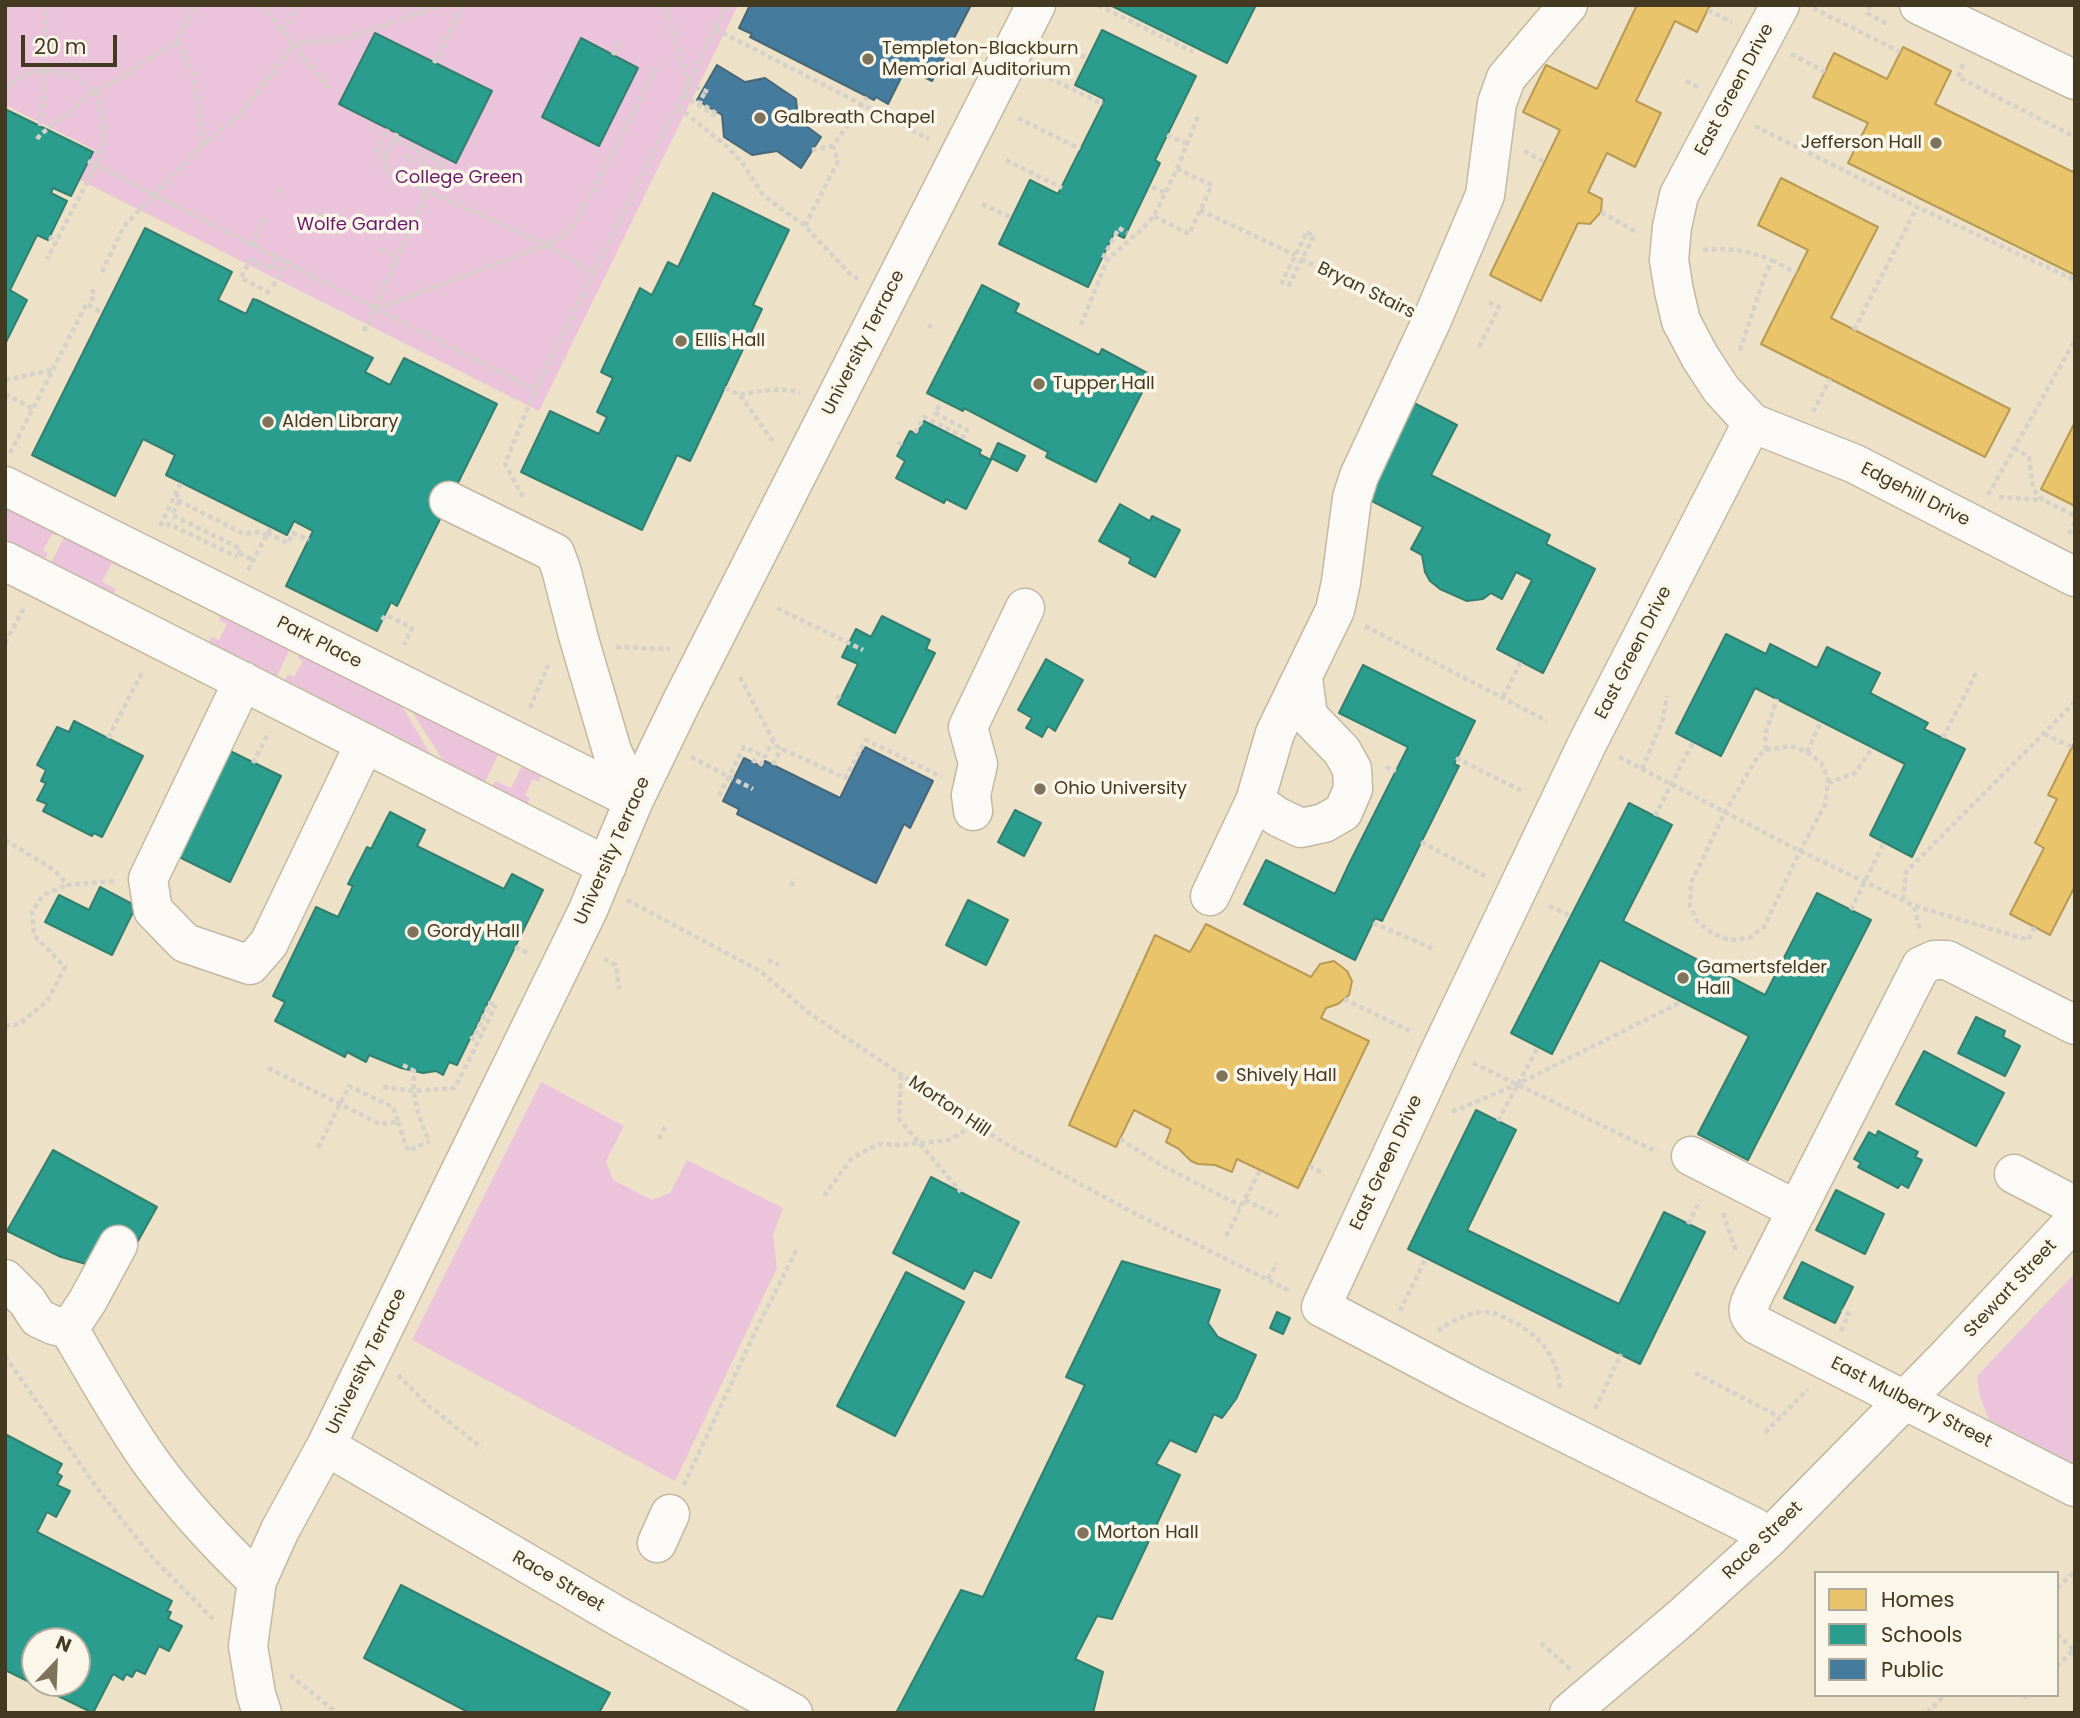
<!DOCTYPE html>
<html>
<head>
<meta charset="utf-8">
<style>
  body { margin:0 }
  #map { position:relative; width:2080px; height:1718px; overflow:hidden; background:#ede1c7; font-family:Poppins,sans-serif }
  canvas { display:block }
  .frame { position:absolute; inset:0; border:7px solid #443921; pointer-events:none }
  .legend { position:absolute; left:1814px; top:1571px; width:245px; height:126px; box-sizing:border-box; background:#fbf6ea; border:2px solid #b2aa9a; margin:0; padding:9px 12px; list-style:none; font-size:21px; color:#443921 }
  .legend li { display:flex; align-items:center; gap:14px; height:35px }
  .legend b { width:35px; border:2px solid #b2aa9a }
  .north { position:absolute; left:21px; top:1627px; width:70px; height:70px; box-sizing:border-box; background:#fbf6ea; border:2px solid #b2aa9a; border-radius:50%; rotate:23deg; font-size:19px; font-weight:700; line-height:28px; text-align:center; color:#443921 }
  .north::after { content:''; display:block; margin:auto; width:24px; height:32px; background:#7f745b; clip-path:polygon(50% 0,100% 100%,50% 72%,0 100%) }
  .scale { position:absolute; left:21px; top:35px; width:96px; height:32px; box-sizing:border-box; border:4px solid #443921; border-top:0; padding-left:9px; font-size:21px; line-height:24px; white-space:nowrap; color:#443921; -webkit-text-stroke:5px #fbf6ea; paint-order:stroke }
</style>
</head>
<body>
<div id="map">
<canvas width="2080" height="1718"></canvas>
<div class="frame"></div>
<ul class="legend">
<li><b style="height:19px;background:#e9c46a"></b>Homes</li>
<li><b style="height:19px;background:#2a9d8f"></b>Schools</li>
<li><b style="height:19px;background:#457b9d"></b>Public</li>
</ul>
<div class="north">N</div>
<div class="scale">20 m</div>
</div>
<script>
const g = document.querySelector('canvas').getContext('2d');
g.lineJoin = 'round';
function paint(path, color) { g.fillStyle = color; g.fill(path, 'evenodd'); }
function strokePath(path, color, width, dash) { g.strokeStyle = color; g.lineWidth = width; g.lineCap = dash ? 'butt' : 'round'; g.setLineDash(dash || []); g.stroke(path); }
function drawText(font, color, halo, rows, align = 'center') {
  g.font = font + ' Poppins,sans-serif'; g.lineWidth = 7; g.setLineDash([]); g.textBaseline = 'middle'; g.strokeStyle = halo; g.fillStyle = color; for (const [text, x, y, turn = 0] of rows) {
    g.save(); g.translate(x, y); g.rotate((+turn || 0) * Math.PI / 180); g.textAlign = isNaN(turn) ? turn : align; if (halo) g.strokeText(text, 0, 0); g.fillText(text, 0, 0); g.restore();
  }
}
const green = new Path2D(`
  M 5,5 L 738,5 L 539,411 L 80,180 L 95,150 L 5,105 Z
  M 5,495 L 62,524 L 57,535 L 52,534 L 43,551 L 48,553 L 43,563 L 5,544 Z
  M 69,527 L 132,559 L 126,570 L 112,563 L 102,582 L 116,589 L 112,598 L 49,567 Z
  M 225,607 L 294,641 L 275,680 L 207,646 L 211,637 L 219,640 L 227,624 L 219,620 Z
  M 304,647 L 393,691 L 435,762 L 282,685 L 288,674 L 294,677 L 303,661 L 298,658 Z
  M 402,696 L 502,747 L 483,786 L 449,770 Z
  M 508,758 L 545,769 L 538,782 L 533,779 L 525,795 L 530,798 L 525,808 L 490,791 L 495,781 L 511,788 L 522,766 Z
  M 541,1082 L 624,1126 L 606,1161 L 613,1180 L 652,1200 L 670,1193 L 687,1160 L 783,1208 L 773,1235 L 777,1268 L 675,1481 L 412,1340 Z
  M 2075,1273 L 2075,1466 L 1989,1420 L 1980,1397 L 1977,1376 Z`);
const homes = new Path2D(`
  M 1637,5 L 1710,5 L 1697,32 L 1675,21 L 1636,101 L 1661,113 L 1635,167 L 1607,153 L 1588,192 L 1602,199 L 1601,212 L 1590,224 L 1578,223 L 1541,301 L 1490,275 L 1560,130 L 1523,112 L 1546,65 L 1597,89 Z
  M 1903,47 L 1951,71 L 1935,104 L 2075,173 L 2075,275 L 1848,163 L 1868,123 L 1813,97 L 1834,53 L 1887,79 Z
  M 1781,178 L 1878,227 L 1831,318 L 2010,409 L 1985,457 L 1761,344 L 1808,250 L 1758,225 Z
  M 2075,422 L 2075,506 L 2041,489 Z
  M 2075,741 L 2075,886 L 2050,935 L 2010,914 L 2044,848 L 2035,843 L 2057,799 L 2048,795 Z
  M 1206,924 L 1311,977 L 1320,964 L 1334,961 L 1347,971 L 1352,981 L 1349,995 L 1338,1004 L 1326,1008 L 1321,1018 L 1369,1041 L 1298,1188 L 1237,1159 L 1232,1172 L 1215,1165 L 1198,1164 L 1191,1161 L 1179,1149 L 1166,1142 L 1171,1129 L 1134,1110 L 1116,1147 L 1069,1125 L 1155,935 L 1190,952 Z`);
const schools = new Path2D(`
  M 1110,5 L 1256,5 L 1227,63 Z
  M 1102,30 L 1196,76 L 1155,160 L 1160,163 L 1124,238 L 1114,233 L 1088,287 L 999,244 L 1030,180 L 1058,194 L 1103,104 L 1104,99 L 1075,85 Z
  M 375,33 L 492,91 L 456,163 L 339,104 Z
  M 581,38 L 638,68 L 599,146 L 542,117 Z
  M 5,109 L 93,152 L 71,196 L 53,188 L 51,193 L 67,201 L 48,240 L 37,235 L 10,290 L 27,300 L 5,344 Z
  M 713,193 L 789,230 L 753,305 L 762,309 L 690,461 L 677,455 L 642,530 L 521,472 L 550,411 L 599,434 L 607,417 L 597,412 L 613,378 L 601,372 L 640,288 L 652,295 L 668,262 L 678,267 Z
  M 145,228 L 232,272 L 218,300 L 246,314 L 253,299 L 257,300 L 373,358 L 365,372 L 390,385 L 404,358 L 497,404 L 397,606 L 391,602 L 377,631 L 286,586 L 313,531 L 294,521 L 287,535 L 166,475 L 175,455 L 143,439 L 115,496 L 32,455 Z
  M 982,285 L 1019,304 L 1015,312 L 1099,355 L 1102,349 L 1151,375 L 1096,482 L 1046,457 L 1048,452 L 964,408 L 963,411 L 927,393 Z
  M 1414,403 L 1457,425 L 1431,475 L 1550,535 L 1546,544 L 1595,569 L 1543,673 L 1497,649 L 1532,580 L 1516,572 L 1502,599 L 1491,593 L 1483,599 L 1467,601 L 1440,589 L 1430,581 L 1425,572 L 1422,555 L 1411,549 L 1423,527 L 1366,498 Z
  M 924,421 L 981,450 L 979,454 L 991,460 L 966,509 L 946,499 L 944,503 L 896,478 L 905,461 L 897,456 L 910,431 L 917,434 Z
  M 998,443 L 1025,456 L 1017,471 L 991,458 Z
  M 1120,504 L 1150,521 L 1152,516 L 1180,530 L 1155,577 L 1129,563 L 1131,558 L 1099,541 Z
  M 882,616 L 930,640 L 926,649 L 935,653 L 895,733 L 838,704 L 858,664 L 842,657 L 856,629 L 871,637 Z
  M 1726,634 L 1766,654 L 1770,644 L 1817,668 L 1827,647 L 1880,673 L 1870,693 L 1928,723 L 1924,729 L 1965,749 L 1912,857 L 1870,835 L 1905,764 L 1755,688 L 1721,756 L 1676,733 Z
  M 1046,659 L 1083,680 L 1055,731 L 1048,726 L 1042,737 L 1026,728 L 1032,718 L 1018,710 Z
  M 1363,665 L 1475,721 L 1454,764 L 1459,766 L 1382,921 L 1375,918 L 1355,960 L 1244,904 L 1266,860 L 1335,894 L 1349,864 L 1408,747 L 1339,713 Z
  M 74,721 L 143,756 L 102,837 L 94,833 L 92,836 L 43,811 L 47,804 L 37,800 L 46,783 L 41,781 L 46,770 L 37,765 L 57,727 L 69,732 Z
  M 226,749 L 281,776 L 230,882 L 175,855 Z
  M 1629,803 L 1672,825 L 1623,921 L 1765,995 L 1817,893 L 1871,920 L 1748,1160 L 1698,1134 L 1749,1036 L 1600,960 L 1552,1054 L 1511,1033 Z
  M 1015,810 L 1041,823 L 1024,856 L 998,842 Z
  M 390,812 L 425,830 L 417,846 L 504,889 L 512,874 L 543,890 L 457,1065 L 449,1062 L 443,1075 L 436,1071 L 423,1073 L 401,1068 L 369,1055 L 366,1062 L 347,1052 L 345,1057 L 275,1021 L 285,1002 L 273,996 L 316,907 L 338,917 L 353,886 L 348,884 L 367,847 L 371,849 Z
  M 100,887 L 136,906 L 112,955 L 45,922 L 59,895 L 89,910 Z
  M 968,900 L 1008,920 L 986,965 L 946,945 Z
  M 1976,1017 L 2005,1031 L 2003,1037 L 2020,1046 L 2005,1076 L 1958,1053 Z
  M 1924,1051 L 2004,1093 L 1976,1146 L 1896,1104 Z
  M 1476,1110 L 1516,1130 L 1467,1230 L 1619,1304 L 1664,1212 L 1705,1232 L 1640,1364 L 1408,1249 Z
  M 1878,1131 L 1918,1152 L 1915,1157 L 1922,1160 L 1908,1188 L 1901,1184 L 1898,1188 L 1858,1167 L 1861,1163 L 1854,1159 L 1869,1132 L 1876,1136 Z
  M 53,1150 L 157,1207 L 138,1241 L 119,1231 L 97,1267 L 61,1257 L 7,1231 Z
  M 931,1177 L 1019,1222 L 991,1278 L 974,1270 L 964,1289 L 893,1253 Z
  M 1836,1190 L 1884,1214 L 1865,1254 L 1816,1230 Z
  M 1122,1261 L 1220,1290 L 1208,1323 L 1218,1337 L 1256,1355 L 1236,1399 L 1222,1418 L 1214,1414 L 1196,1452 L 1170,1440 L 1156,1464 L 1180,1475 L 1112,1619 L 1097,1616 L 1075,1659 L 1103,1672 L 1093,1713 L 896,1713 L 961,1590 L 983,1597 L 1085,1385 L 1066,1377 Z
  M 1802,1262 L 1853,1287 L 1835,1323 L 1784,1298 Z
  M 906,1272 L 964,1302 L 895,1436 L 837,1406 Z
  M 1277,1312 L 1290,1318 L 1283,1334 L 1270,1328 Z
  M 5,1434 L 62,1464 L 57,1473 L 62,1476 L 57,1485 L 70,1491 L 56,1517 L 47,1512 L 37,1532 L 172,1601 L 167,1611 L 171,1612 L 168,1619 L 182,1626 L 169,1651 L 159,1646 L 145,1674 L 136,1670 L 132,1677 L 126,1674 L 123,1680 L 113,1674 L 93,1713 L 5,1670 ZM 35,1641 L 77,1641 L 77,1683 L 35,1683 Z
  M 401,1585 L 610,1693 L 599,1713 L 470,1713 L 364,1658 Z`);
const public = new Path2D(`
  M 750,5 L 971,5 L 932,81 L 906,68 L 888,104 L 876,97 L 874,100 L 750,37 L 752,34 L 739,28 Z
  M 717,65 L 745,82 L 765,78 L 796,99 L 798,120 L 821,137 L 801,168 L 777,151 L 752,155 L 724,137 L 722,115 L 697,100 Z
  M 865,747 L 933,781 L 910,828 L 904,824 L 876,883 L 737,814 L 739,809 L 723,801 L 744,758 L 762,767 L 765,761 L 840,798 Z`);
const path = new Path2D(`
  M 262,5 L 328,88
  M 1098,5 L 1193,52
  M 1870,5 L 1867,13 L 1889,25
  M 1813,8 L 1900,52
  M 1708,10 L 1732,22
  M 715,29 L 929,139
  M 283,31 L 297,5
  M 177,41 L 192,72 L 204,143
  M 1065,48 L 1088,59
  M 1791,54 L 1825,72
  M 613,55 L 619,42
  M 434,63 L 463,5
  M 1963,64 L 1958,77 L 2075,137
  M 1049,78 L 1103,104
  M 1686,81 L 1698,87
  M 5,89 L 25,74 L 46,69 L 74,76 L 95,91 L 101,114 L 104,136 L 96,165 L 47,259
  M 708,92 L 688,84 L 727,5
  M 683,95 L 716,116 L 717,114 L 699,102 L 706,91
  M 678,107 L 725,145 L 742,162 L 763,195 L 805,226 L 849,273 L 858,279
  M 1018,118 L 1080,149
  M 40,126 L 46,69 L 46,5
  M 1755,126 L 1917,207 L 2075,280
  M 397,133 L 386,156 L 384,170 L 427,191 L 546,245 L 594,273
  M 1167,135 L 1187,144
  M 37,139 L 40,135 L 95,91 L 114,81 L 177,41 L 195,5
  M 394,139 L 445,165 L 441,173 L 404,155
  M 812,150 L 833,146
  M 1524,151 L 1545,162
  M 386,156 L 377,151 L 388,129
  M 1006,160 L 1062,188
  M 88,161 L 535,390
  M 1152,187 L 1165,193
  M 277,193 L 279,187
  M 982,204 L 1012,218
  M 1200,210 L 1295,255
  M 1601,212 L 1636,232
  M 319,214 L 328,218
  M 1154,216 L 1189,234 L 1212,185 L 1177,169
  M 805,226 L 838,161 L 833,146 L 867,97
  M 1307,232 L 1314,236 L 1289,285 L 1282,282 Z
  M 49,237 L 57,241
  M 252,246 L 265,218
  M 380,249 L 390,254
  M 1703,250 C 1727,247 1749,251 1772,260 L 1764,278 L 1739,353
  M 1103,258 L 1119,228 L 1127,233
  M 1301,259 L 1399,306
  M 1772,260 L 1796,273
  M 102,272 L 124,226 L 204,143 L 239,115 L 294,44 L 344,39 L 442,5
  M 273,286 L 285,263
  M 270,293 L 241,278 L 250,260 L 270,270 L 276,258
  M 92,294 L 95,286
  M 90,298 L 93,299 L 90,306 L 103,313
  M 375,309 L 546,245 L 565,235 L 577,219 L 659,63
  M 928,325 L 932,327
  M 1081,325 L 1107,260 L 1142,229 L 1154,216 L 1177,169 L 1199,114
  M 1854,330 L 1917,207
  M 364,331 L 427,191
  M 1479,347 L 1499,307 L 1488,302
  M 5,380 L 52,370
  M 725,388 L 740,395 L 774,443
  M 5,394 L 32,408
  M 740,395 C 760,391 781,386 800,393
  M 1813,412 L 1830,379
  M 915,433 L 924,417 L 964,437 L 967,430 L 935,413 L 940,404
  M 898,442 L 902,445
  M 2014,448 L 2029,457 L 2033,489 L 2043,500 L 2075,516
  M 10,453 L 88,301
  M 175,494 L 180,497 L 179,501 L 244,534 L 259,532 L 266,535
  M 1988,495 L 2075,340
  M 523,497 L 505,464 L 535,390 L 688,84 L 665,5
  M 1999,497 L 2042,500
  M 179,501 L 172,515 L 241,549 L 237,557
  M 160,526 L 181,483
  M 167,527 L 169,524 L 237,557
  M 267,533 L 288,543 L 293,533 L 309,540
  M 2069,534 L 2075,522
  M 239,553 L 253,560
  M 248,570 L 271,527
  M 777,608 L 863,650
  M 382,620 L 386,615 L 412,628 L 404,645
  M 1365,626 L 1547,721
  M 5,643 L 24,608
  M 616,647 L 670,649
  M 740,677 L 776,746 L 845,778 L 866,740 L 942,777
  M 836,696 L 841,699
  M 1503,697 L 1521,662
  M 530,708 L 548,665
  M 2044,734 L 2072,747
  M 108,738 L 143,671
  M 1943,738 L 1976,673
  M 1791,746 L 1807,752 L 1821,763 L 1828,779 L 1825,805 L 1800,851 L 1764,927 L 1749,938 L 1729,940 L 1712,933 L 1698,922 L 1690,906 L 1691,883 L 1725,812 L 1758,756 L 1766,750 Z
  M 1766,750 L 1765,735 L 1777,699
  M 1807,752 L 1821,722
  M 691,757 L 753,789
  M 1619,757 L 1800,851 L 1903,900 L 1914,906 L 1920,930
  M 1456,758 L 1524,792
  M 253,763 L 269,732
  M 753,763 L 758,754
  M 773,765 L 781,748
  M 760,766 L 773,741
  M 1386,767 L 1396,771
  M 1642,769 L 1663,719 L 1667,696
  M 1828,783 L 1855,773 L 1872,748
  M 719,796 L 744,747 L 765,757
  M 1655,816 L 1693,742
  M 5,840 L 54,870 L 68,885 L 116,881
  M 1421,842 L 1485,876
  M 791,886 L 795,878
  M 627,900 L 760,971 L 809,1013 L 1001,1141 L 1130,1211 L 1290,1291
  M 1903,900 L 1906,872 L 2075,702
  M 1549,906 L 1571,916
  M 1915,906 L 2028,940 L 2035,927
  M 1851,910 L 1884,842
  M 1373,923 L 1434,949
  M 515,947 L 530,954
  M 604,959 L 616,965 L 619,989
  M 768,960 L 779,965
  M 1344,999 L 1412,1032
  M 5,1026 L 20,1024 L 48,1000 L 65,967 L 34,935 L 32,912 L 43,895 L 68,885
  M 471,1036 L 473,1039 L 490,1003 L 496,1005
  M 1473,1063 L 1657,1152
  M 403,1065 L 414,1071 C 412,1098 418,1117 429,1141
  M 268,1068 L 380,1124 L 398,1122 L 393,1107 L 349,1086 L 317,1150
  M 901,1075 L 899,1119 L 961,1192
  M 383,1087 L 412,1091 L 455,1088 L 496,1005
  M 1452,1112 L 1518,1084 L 1681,1002
  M 1498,1121 L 1538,1047
  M 398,1122 L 408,1151 L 430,1141
  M 659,1139 L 665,1127
  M 1120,1139 L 1161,1165 L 1241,1206
  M 1309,1166 L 1323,1173
  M 824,1196 L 852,1158 L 871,1148 L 879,1144 L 900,1145 L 949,1140 L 975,1124
  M 1245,1200 L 1278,1216
  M 1723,1213 L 1736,1251
  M 1688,1224 L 1700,1200
  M 1226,1236 L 1260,1170
  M 1268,1279 L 1277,1263
  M 1400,1311 L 1426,1258
  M 1438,1331 C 1451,1321 1471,1311 1488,1312 C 1497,1313 1505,1318 1513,1322 C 1540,1335 1559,1359 1560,1390
  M 1841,1331 L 1849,1314 L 1842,1310
  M 5,1356 L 97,1488 L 150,1555 L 215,1621
  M 1695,1373 L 1780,1417
  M 398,1375 L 428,1405 L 482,1448
  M 1595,1409 L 1621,1354
  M 1765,1433 L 1808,1389
  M 684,1485 L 758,1326 L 797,1249
  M 2057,1588 L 2075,1571
  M 2057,1634 L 2074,1650 L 2057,1666
  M 1541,1643 L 1570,1669
  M 290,1675 L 337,1713
  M 2057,1682 L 2058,1682
  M 2023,1695 L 2025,1697 L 2027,1695
  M 1927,1713 L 1945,1695`);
const minor = new Path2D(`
  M 1780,5 L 1679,195 L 1672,227 L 1669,260 L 1674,291 L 1681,321 L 1700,357 L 1721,389 L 1752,423 L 1855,464 L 2075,577
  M 1919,5 L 2075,80
  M 1752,423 L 1588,742 L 1442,1047 L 1321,1307 L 1471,1386 L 1754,1527
  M 5,486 L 634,800
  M 449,501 L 555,553 L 561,569 L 579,639 L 612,751 L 634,800
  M 5,561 L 607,866
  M 243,681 L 148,879 L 153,910 L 185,943 L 250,965 L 269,943 L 365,743
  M 1255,801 L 1278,817 L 1301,828 L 1324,823 L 1343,812 L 1353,789 L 1352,769 L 1342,751 L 1308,716 L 1303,678
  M 973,811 L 971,795 L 978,764 L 968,727 L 1025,608
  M 1210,896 L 1255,801 L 1275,733 L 1335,610 L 1341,582 L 1352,498 L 1359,476 L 1431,322 L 1485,195 L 1497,103 L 1506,78 L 1568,5
  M 2075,1025 L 1947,960 L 1934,960 L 1921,966 L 1755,1292 C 1748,1307 1744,1313 1757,1325 L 2075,1487
  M 1691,1156 L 1797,1210
  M 2014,1174 L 2075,1206
  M 5,1279 L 27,1301 L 38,1318 L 53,1325 L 69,1329 C 95,1373 120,1419 150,1461 C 182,1505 218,1544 257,1581
  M 69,1329 L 87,1302 L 118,1245
  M 326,1446 L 619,1617 L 793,1713
  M 657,1543 L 670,1514
  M 262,1713 L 256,1694 L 248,1646 L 257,1581 L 280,1530 L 326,1446 L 588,910 L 634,800 L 683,699 L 1036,5
  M 1569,1713 L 1681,1618 L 1767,1540 L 1947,1357 L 2075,1220`);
const markers = [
  [868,59,7,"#7f745b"],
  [760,118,7,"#7f745b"],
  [1936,143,7,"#7f745b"],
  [681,341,7,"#7f745b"],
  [1039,384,7,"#7f745b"],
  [268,422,7,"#7f745b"],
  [1040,789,7,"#7f745b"],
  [413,932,7,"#7f745b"],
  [1683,978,7,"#7f745b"],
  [1222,1076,7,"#7f745b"],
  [1083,1533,7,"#7f745b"]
];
const poiNames = [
  ["Templeton-Blackburn",882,49],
  ["Memorial Auditorium",882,70],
  ["Galbreath Chapel",774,118],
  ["Jefferson Hall",1922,143,"right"],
  ["Ellis Hall",695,341],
  ["Tupper Hall",1053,384],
  ["Alden Library",282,422],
  ["Ohio University",1054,789],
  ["Gordy Hall",427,932],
  ["Gamertsfelder",1697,968],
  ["Hall",1697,989],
  ["Shively Hall",1236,1076],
  ["Morton Hall",1097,1533]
];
const streetNames = [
  ["East Green Drive",1735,90,-62],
  ["Bryan Stairs",1366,291,26],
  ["University Terrace",864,343,-63],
  ["Edgehill Drive",1915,495,27],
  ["Park Place",319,643,27],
  ["East Green Drive",1634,653,-63],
  ["University Terrace",613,851,-66],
  ["Morton Hill",949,1107,34],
  ["East Green Drive",1387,1163,-65],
  ["Stewart Street",2011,1289,-47],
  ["University Terrace",367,1362,-64],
  ["East Mulberry Street",1911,1403,27],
  ["Race Street",1763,1541,-44],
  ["Race Street",558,1582,30]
];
const parkNames = [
  ["College Green",459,178],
  ["Wolfe Garden",358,225]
];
paint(green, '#ebc4db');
paint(homes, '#e9c46a');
strokePath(homes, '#b89a54', 2);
paint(schools, '#2a9d8f');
strokePath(schools, '#327f6e', 2);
paint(public, '#457b9d');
strokePath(public, '#456778', 2);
strokePath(minor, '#c3b8a2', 41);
strokePath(path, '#d6d2ca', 4.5, [5, 3.5]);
strokePath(minor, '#fcfaf7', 38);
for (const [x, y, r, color] of markers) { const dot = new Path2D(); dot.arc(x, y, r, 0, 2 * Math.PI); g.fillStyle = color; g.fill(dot); strokePath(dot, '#fbf6ea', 2.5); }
drawText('18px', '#443921', '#fbf6ea', poiNames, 'left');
drawText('18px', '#443921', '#fbf6ea', streetNames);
drawText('18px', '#681c6b', '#fbf6ea', parkNames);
</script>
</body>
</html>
